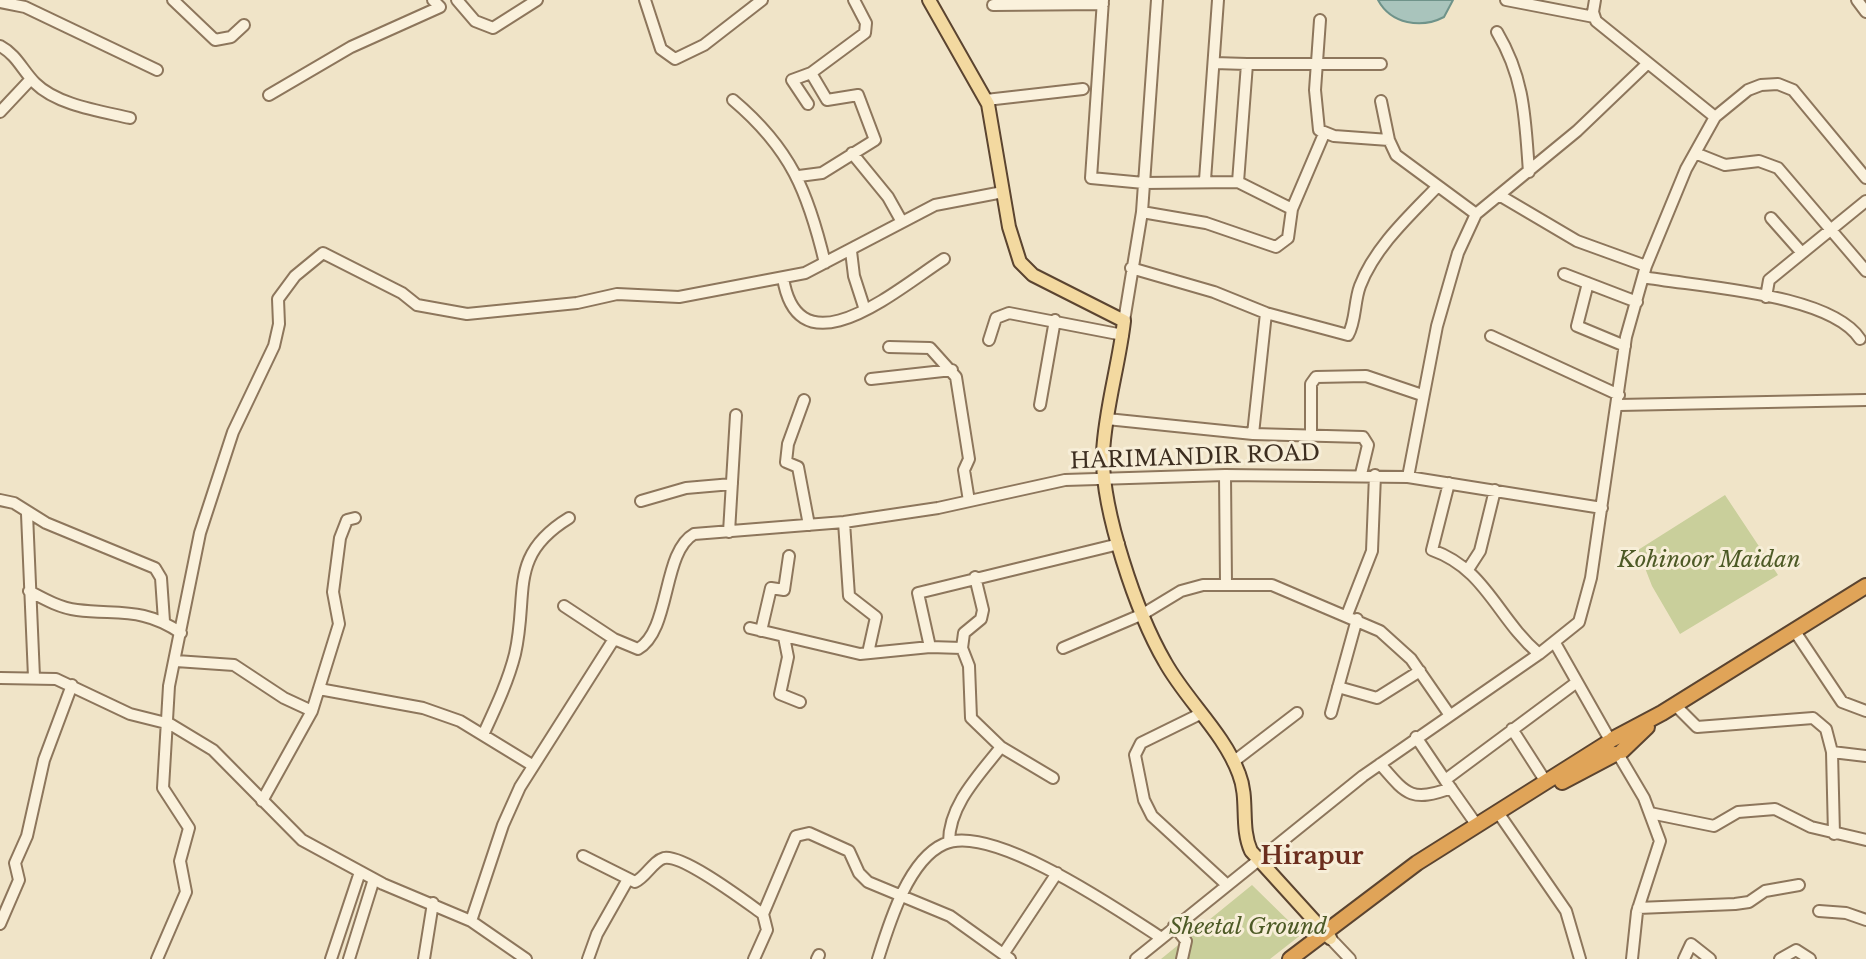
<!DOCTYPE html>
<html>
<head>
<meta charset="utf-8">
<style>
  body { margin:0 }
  canvas { display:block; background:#f0e4c8 }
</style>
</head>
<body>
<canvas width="1866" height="959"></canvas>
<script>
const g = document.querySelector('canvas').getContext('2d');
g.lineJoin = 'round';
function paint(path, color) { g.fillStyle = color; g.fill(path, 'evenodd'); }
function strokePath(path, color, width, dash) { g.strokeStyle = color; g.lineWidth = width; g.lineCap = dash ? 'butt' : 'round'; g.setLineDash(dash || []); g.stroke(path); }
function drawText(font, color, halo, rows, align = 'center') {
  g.font = font + ' "Libre Baskerville",serif'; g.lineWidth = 6; g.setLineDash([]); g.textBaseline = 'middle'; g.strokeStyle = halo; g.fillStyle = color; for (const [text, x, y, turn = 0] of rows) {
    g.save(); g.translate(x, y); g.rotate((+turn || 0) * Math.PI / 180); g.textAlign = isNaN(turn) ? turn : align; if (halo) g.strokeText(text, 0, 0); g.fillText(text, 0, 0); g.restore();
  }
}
const green = new Path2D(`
  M 1725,495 L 1778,575 L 1680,634 L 1652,586 L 1638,550 Z
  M 1252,885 L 1302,934 L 1270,959 L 1161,959 Z`);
const water = new Path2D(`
  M 1378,0 L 1453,0 L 1444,17 C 1421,29 1391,24 1378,0 Z`);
const minor = new Path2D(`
  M 173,0 L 215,40 L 231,37 L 244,25
  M 457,0 L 475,21 L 493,28 L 537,0
  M 645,0 L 661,49 L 675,59 L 704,45 L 762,0
  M 1103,0 L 1091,178 L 1144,183 L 1238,182 L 1292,209 L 1324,134
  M 1506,0 L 1594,17
  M 1595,0 L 1593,12 L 1596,21 L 1715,117
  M 1857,0 L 1866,12
  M 0,2 L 25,7 L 157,70
  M 993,5 L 1103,4
  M 1320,20 L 1315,90 L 1319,130 L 1334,136 L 1389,140
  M 1497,32 C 1525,79 1525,119 1529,172
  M 0,46 C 17,55 22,70 35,83 C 57,105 100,111 130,118
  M 1214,63 L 1247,64
  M 269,95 L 351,47 L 440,7 L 433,0
  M 733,100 C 791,149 808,192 825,263
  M 986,100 L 1083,89
  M 1381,101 L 1389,140 L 1396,155 L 1476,214
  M 808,104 L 792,80 L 811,73 L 865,33 L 866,23 L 854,0
  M 0,112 L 31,79
  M 852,153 L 888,197 L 902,222
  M 1695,153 L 1725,165 L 1759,161 L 1778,168 L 1866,271
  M 799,176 L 822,173 L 875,140 L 858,95 L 827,100 L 811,73
  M 1205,180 L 1218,0
  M 1238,182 L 1247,64 L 1381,64
  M 1499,195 L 1577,241 L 1646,266
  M 1142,212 L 1206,223 L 1276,247 L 1288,238 L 1292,209
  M 1771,218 L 1802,253
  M 851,251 L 854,276 L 865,310
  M 1131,268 L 1214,292 L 1266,313 L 1348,335 C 1356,321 1354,302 1360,286 C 1375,247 1409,216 1437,187
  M 1564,274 L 1637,302
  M 1643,277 C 1698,287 1830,293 1860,339
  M 783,278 C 799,376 900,287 944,259
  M 1588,283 L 1577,326 L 1625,346
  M 1766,297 L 1769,280 L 1866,201
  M 1124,321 L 1142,212 L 1157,0
  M 1491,336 L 1619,395
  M 989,340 L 996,318 L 1009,313 L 1123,335
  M 889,347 L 930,348 L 956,377 L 969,459 L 964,470 L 969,501
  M 871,379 L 952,370
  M 804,400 L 788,444 L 786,462 L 798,467 L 809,525
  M 1040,405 L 1055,320
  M 1619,405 L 1866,400
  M 1107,419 L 1253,434 L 1363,437 L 1368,445 L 1361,474
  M 1253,434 L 1266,313
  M 1311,435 L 1311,384 L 1316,377 L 1366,376 L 1422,395
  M 1225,475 L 1226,584
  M 1408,477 L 1437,326 L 1458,253 L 1476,214 L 1577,131 L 1647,64
  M 1449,483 L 1432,550 C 1486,569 1497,618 1539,654
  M 0,500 L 14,503 L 46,523 L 155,568 L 161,578 L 164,621
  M 641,501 L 686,488 L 732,484
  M 27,514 L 34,677
  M 844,522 L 849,596 L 876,617 L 868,653
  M 729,532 L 736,415
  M 1469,568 L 1480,551 L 1495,490
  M 29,591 C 44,599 60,608 77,610 C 119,615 143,607 181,633
  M 564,606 L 614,639 L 638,649 C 671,630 662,552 694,534 L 844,522 L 938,508 L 1065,480 L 1225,475 L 1408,477 L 1602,508
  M 1347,615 L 1372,551 L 1375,475
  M 750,628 L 860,654 L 930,647 L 918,593 L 1119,544
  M 1794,630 L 1842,702 L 1866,711
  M 761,631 L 771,588 L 784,590 L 789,556
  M 784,637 L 788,657 L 780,694 L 800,702
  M 1555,643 L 1610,740
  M 930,647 L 962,648 L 969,666 L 971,718 L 1001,747 L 1053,778
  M 962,648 L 964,633 L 981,619 L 983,610 L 975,577
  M 1063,648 L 1143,614 L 1181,591 L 1203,585 L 1272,585 L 1380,631 L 1411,659 L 1449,714
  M 176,661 L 234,665 L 284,698 L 312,711
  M 0,678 L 56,679 L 130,714 L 170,724 L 213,750 L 302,840 L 383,884 L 471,921 L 526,959
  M 1338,687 L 1377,698 L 1420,671
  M 319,689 L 423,708 L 460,721 L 532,765
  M 1675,705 L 1697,727 L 1813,718 L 1826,729 L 1832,752 L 1866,756
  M 1331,713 L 1357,619
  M 1200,714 L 1141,743 L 1135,755 L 1144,800 L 1152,816 L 1226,884
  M 1512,729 L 1546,782
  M 483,735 C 495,709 508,682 515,654 C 529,593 507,556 569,518
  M 1416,737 L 1445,780
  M 1832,752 L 1834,834
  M 1618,754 L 1644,798 L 1660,841 L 1637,912 L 1632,959
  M 1233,762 L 1297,713
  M 1380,764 C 1406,794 1411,803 1451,788
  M 262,801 L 312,711 L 339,624 L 333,592 L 340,538 L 347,520 L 355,518
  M 1497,811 L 1566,911 L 1580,959
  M 1650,813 L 1714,826 L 1738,812 L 1775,809 L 1811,827 L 1866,840
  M 1476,824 L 1445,780 L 1577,682
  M 949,842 C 949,805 979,775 1001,747
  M 583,856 L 635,882 C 646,877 653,861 664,858 C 683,854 746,902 763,914 L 767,930 L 754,959
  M 1638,908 L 1735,904 L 1749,902 L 1765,891 L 1799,885
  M 1819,911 L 1846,913 L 1866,920
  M 763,914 L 796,836 L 809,833 L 849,851 L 859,873 L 868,882 L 950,916 L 1010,959
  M 471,921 L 503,825 L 520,787 L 614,639
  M 0,924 L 19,880 L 15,863 L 27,836 L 44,760 L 72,685
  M 1174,926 L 1186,941 L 1182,959
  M 1330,938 L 1350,959
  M 1004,953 L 1057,873
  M 157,959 L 186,892 L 180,861 L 189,828 L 163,788 L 169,686 L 200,533 L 233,432 L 274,346 L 279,324 L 278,299 L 295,276 L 323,253 L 402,293 L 417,305 L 467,314 L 577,303 L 617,294 L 679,297 L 805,273 L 935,205 L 1003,192
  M 331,959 L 360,872
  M 349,959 L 374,879
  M 424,959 L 433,903
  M 588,959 L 597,934 L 627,881
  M 817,959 L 819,955
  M 878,959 C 889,924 908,860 944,844 C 991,822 1120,911 1160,937
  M 1136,959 L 1363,776 L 1539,654 L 1579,622 L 1591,578 L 1626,337 L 1646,266 L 1686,169 L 1715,117 L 1748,90 L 1761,85 L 1778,84 L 1793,90 L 1866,178
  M 1684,959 L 1691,944 L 1710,959
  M 1780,959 L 1796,950 L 1810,959`);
const major = new Path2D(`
  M 929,0 L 988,104 L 1009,227 L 1020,262 L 1033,275 L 1124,321 C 1119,365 1105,409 1103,453 C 1101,509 1137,614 1165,662 C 1186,700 1224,733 1239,774 C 1249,799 1240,827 1251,851 L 1330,938`);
const highway = new Path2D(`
  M 1613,739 L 1662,713 L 1866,586
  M 1622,751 L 1647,727
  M 1562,782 L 1615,754
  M 1290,959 L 1417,863 L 1609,742`);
const streetNames = [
  ["HARIMANDIR ROAD",1195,458,-2]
];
const parkNames = [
  ["Kohinoor Maidan",1709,561],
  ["Sheetal Ground",1248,928]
];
const neighbourhoodNames = [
  ["Hirapur",1312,857]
];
paint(green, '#c9cf9b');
paint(water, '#a9c4bc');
strokePath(water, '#6f938a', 2);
strokePath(minor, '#8d765c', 14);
strokePath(major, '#5b4430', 16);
strokePath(highway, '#5b4430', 18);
strokePath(minor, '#faf1dc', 10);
strokePath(major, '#f3d9a0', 12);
strokePath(highway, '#e0a458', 14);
drawText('22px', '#3d2e20', '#f7eed8', streetNames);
drawText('italic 22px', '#4d5a26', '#f7eed8', parkNames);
drawText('bold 24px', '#6b2e1e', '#f7eed8', neighbourhoodNames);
</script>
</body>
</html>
